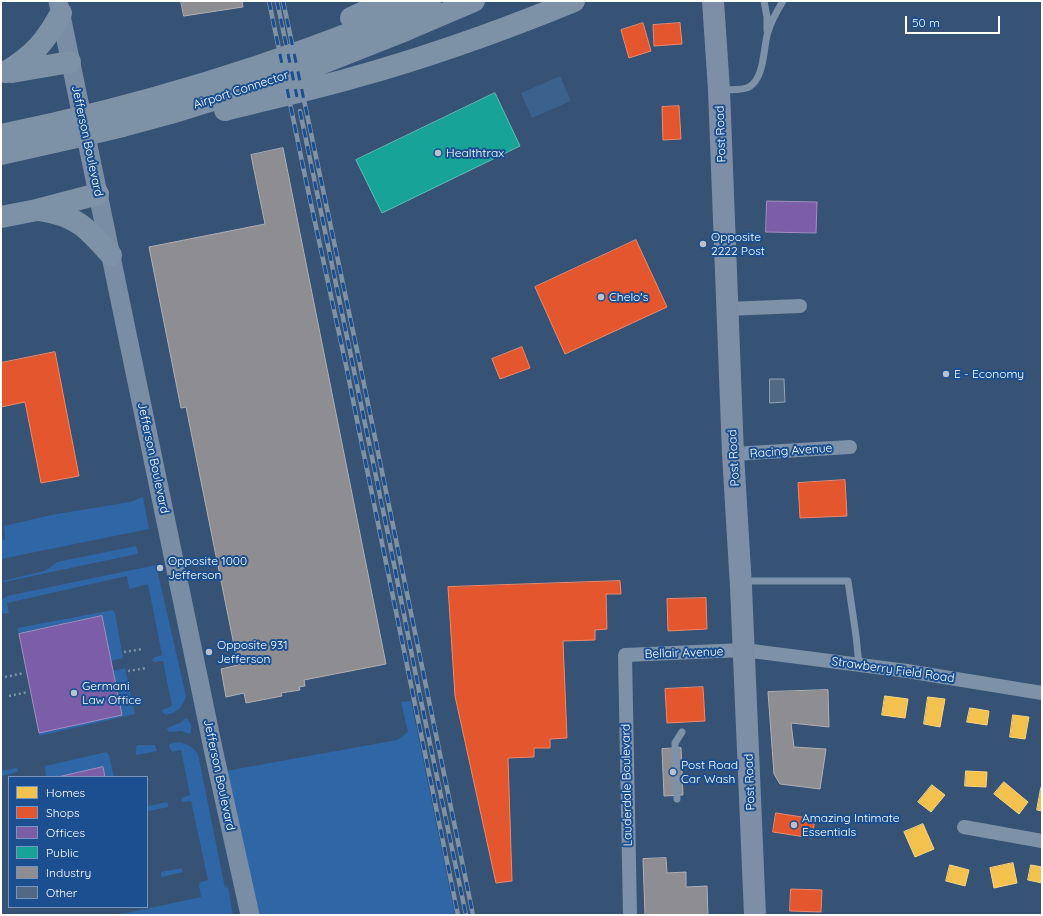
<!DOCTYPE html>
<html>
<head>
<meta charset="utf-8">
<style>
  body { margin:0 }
  #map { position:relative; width:1043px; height:916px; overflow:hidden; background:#365274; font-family:Quicksand,sans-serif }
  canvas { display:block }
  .frame { position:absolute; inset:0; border:2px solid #fff; pointer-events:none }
  .legend { position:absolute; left:8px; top:776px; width:140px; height:132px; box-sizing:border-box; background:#1b4f8f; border:1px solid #7695bc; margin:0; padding:5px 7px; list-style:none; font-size:12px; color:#fff }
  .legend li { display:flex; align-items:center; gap:8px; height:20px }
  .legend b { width:20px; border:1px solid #7695bc }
  .scale { position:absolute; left:905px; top:16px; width:95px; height:18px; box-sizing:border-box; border:2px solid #fff; border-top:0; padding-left:5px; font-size:12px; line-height:14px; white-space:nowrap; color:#fff; -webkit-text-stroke:3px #1b4f8f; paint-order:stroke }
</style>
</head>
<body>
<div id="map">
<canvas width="1043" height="916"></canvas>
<div class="frame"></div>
<ul class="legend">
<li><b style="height:11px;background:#f2c14e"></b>Homes</li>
<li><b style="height:11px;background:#e4572e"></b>Shops</li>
<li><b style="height:11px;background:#7b5ea7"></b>Offices</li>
<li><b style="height:11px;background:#17a398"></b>Public</li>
<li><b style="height:11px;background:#8d8d92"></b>Industry</li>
<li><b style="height:11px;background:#526984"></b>Other</li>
</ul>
<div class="scale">50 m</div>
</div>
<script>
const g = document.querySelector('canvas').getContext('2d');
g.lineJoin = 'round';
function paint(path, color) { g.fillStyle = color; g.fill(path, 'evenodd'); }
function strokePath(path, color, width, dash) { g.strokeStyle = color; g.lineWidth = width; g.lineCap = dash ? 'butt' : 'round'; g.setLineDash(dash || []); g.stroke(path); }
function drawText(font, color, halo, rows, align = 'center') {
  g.font = font + ' Quicksand,sans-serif'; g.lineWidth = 4; g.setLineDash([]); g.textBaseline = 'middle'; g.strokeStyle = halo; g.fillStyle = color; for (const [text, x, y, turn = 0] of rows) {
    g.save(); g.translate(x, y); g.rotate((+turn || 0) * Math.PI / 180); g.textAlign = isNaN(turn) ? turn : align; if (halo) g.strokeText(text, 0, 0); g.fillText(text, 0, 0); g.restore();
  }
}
const green = new Path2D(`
  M 143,497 L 149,529 L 1,559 L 1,541 L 5,539 L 4,526 L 51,515 L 130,502 Z
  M 136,546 L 138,552 L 137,554 L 4,582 L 2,581 L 44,571 L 48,569 L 57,562 Z
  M 156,565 L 186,696 C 182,708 178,712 166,715 L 163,713 L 162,710 L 172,706 L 163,661 L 154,662 L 152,660 L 153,658 L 162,655 L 148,584 L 130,589 L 129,588 L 127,576 L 7,603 L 9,613 L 1,614 L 1,600 L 7,596 Z
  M 113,610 L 115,613 L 123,658 L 111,661 L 102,616 L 19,634 L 17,628 Z
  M 125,668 L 135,714 L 39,736 L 39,732 L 122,715 L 113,671 Z
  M 411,701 L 455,915 L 250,915 L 220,772 L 397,740 L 408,732 L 401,702 Z
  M 186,718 C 191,722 193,728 190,734 L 181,731 L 169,732 L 168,731 L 167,728 L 180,723 Z
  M 178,742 C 187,744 192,746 198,754 L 225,888 L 228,887 L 233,915 L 117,915 L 201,897 L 199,885 L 201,882 L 208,880 L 191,801 L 182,802 L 181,798 L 190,795 L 181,750 L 172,752 L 169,746 L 170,744 Z
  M 138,745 L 155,745 L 157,751 L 136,755 L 136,747 Z
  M 107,752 L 109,755 L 114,777 L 105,777 L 103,768 L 58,777 L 46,777 L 45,766 Z
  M 16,768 L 18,769 L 17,772 L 1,776 L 1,771 Z
  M 167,802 L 168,804 L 168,807 L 149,811 L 147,809 L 148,806 Z
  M 182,868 L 183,872 L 162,877 L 161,876 L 161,872 Z`);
const water = new Path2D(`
  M 560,76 L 571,101 L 532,118 L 521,93 Z`);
const homes = new Path2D(`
  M 885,696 L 908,699 L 905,718 L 882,715 Z
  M 928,697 L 945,699 L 940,727 L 924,724 Z
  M 970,708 L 989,711 L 987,725 L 967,722 Z
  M 1013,715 L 1029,717 L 1025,739 L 1010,737 Z
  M 966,771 L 987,772 L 986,787 L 965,786 Z
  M 1004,782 L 1028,802 L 1019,814 L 994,794 Z
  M 932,785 L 945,795 L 931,812 L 918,802 Z
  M 1041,788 L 1042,789 L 1042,811 L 1037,810 Z
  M 923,824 L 934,849 L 915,857 L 904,832 Z
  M 1013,863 L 1017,883 L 994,888 L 990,868 Z
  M 950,865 L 969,870 L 965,886 L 946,881 Z
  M 1031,865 L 1042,867 L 1042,883 L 1028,880 Z`);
const shops = new Path2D(`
  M 643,23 L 651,51 L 629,58 L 621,30 Z
  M 680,23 L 682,44 L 654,46 L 653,25 Z
  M 679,106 L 681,139 L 663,140 L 662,107 Z
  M 636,240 L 667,307 L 565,354 L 535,287 Z
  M 522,347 L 530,368 L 500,379 L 492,359 Z
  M 55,352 L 79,476 L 41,483 L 25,402 L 1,407 L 1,363 Z
  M 845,480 L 847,516 L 800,518 L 798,483 Z
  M 620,581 L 621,594 L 606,594 L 607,629 L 595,630 L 595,640 L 563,641 L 567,738 L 550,739 L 550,748 L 534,748 L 534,757 L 508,758 L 512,881 L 496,883 L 455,696 L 448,587 Z
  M 706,598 L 707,629 L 668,631 L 667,599 Z
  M 703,687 L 705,721 L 667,723 L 665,689 Z
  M 776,813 L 815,819 L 812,838 L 773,832 Z
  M 791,889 L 822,890 L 821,912 L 790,911 Z`);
const offices = new Path2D(`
  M 767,201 L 817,202 L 816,233 L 766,232 Z
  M 102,616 L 122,715 L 39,733 L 19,634 Z
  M 103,767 L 105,777 L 58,777 Z`);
const public = new Path2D(`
  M 495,93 L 520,146 L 382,213 L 356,160 Z`);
const industry = new Path2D(`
  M 181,1 L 242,1 L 243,7 L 184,16 Z
  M 283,148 L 386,664 L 304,680 L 305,686 L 299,687 L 300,690 L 281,693 L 282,696 L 246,703 L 244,693 L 226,697 L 221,669 L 238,665 L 186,407 L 181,408 L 149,247 L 265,224 L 251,155 Z
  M 828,690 L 829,727 L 791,723 L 794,747 L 826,749 L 820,789 L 780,784 L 774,774 L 768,692 Z
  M 681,748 L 683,795 L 664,796 L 662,749 Z
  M 666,858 L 667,873 L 686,872 L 686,887 L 707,886 L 708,915 L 645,915 L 643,859 Z`);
const building = new Path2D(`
  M 770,379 L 784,379 L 785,402 L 770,403 Z`);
const path = new Path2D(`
  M 124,652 L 143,649
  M 128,671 L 147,668
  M 5,677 L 24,673
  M 9,696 L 28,692
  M 101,907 L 101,908`);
const service = new Path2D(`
  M 764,1 L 767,17 L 767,30
  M 722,90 C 730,89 742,91 749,87 C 765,78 763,47 768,32 C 771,21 777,11 783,1
  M 743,581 L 848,581 L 856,636 L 859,665
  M 677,799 L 675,743 L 682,732`);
const minor = new Path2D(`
  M 727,309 L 800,306
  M 733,454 L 850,447
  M 964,827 L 1042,841
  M 630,915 L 625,655 L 744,650 L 907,671 L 1042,693`);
const secondary = new Path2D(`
  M 58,1 L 214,753 L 250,915`);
const primary = new Path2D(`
  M 713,1 L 719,90 L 733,454 L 741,587 L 755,915`);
const motorway = new Path2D(`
  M 351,18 L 388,1
  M 6,72 C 34,55 45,42 61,13
  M 12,72 L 70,62
  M 225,110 C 268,99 310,90 352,78 C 428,57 501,31 574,1
  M 1,135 C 148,105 292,60 430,1
  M 1,154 L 72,138 L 123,126 L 171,113 L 216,99 L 315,66 L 406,30 L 474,1
  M 40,210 C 76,215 88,229 111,255
  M 1,217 L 37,210 L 98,194`);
const rail = new Path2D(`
  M 269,1 L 305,176 L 347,370 L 362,445 L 458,915
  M 277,1 L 297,97
  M 283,1 L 358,355 L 473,915
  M 300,111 L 389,539 L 420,696 L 466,915`);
const markers = [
  [438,153,4,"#b9c2ce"],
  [703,244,4,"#b9c2ce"],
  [601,297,4,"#b9c2ce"],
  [946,374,4,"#b9c2ce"],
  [160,568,4,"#b9c2ce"],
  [209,652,4,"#b9c2ce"],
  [74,693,4,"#b9c2ce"],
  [673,772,4,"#b9c2ce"],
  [794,825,4,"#b9c2ce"]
];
const streetNames = [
  ["Airport Connector",241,90,-18],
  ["Post Road",721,134,-92],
  ["Jefferson Boulevard",87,141,78],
  ["Racing Avenue",791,451,-4],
  ["Jefferson Boulevard",153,458,78],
  ["Post Road",734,458,-93],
  ["Bellair Avenue",684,653,-2],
  ["Strawberry Field Road",893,670,8],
  ["Jefferson Boulevard",219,775,78],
  ["Post Road",750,782,-92],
  ["Lauderdale Boulevard",627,785,-91]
];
const poiNames = [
  ["Healthtrax",446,153],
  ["Opposite",711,237],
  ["2222 Post",711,251],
  ["Chelo's",609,297],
  ["E - Economy",954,374],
  ["Opposite 1000",168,561],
  ["Jefferson",168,575],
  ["Opposite 931",217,645],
  ["Jefferson",217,659],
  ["Germani",82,686],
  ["Law Office",82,700],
  ["Post Road",681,765],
  ["Car Wash",681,779],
  ["Amazing Intimate",802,818],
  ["Essentials",802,832]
];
paint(green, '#2f66a5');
paint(water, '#3b618d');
paint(homes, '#f2c14e');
strokePath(homes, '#f6d483', 1);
paint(shops, '#e4572e');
strokePath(shops, '#ec896d', 1);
paint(offices, '#7b5ea7');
strokePath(offices, '#a38ec1', 1);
paint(public, '#17a398');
strokePath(public, '#5dbfb7', 1);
paint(industry, '#8d8d92');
strokePath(industry, '#afafb3', 1);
paint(building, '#526984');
strokePath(building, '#92a2b6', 1);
strokePath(path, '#7d92a8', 2.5, [2, 3]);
strokePath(service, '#7d92a8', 7);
strokePath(minor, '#7d92a8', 14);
strokePath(secondary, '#798da4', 19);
strokePath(primary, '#7d8ea7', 22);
strokePath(motorway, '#7e92a7', 22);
strokePath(rail, '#7e92a7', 4.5);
strokePath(rail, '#1b4f8f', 3, [9]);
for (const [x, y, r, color] of markers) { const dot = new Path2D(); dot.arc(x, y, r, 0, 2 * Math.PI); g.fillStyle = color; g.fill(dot); strokePath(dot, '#1b4f8f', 1.5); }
drawText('12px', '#fff', '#1b4f8f', streetNames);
drawText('12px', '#fff', '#1b4f8f', poiNames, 'left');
</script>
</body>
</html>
